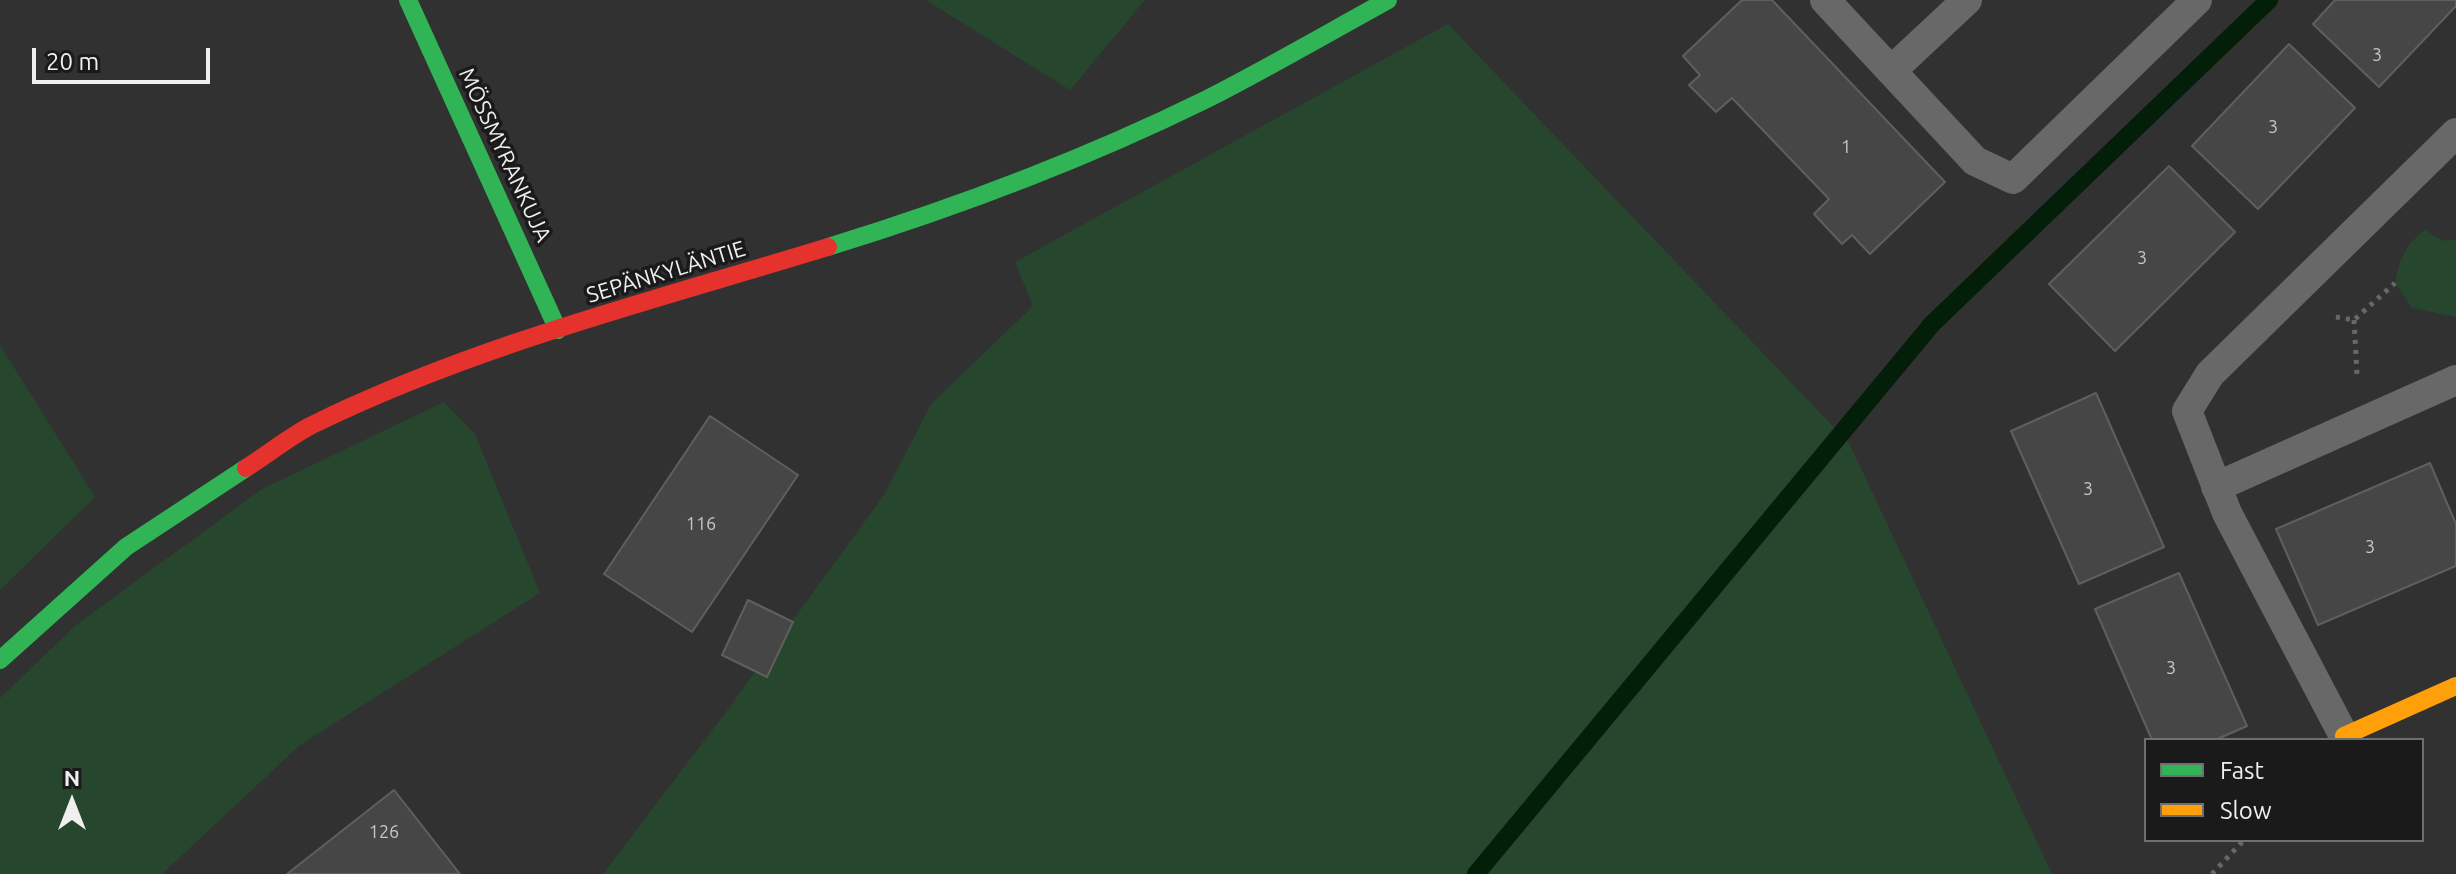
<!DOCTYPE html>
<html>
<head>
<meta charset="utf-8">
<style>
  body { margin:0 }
  #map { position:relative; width:2456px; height:874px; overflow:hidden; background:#313131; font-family:Ubuntu,sans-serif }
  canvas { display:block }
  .legend { position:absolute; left:2144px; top:738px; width:280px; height:104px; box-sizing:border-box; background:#191a19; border:2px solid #6e6f6e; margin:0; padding:10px 14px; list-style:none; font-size:24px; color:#eeefee }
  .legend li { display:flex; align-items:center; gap:16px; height:40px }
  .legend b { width:40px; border:2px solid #6e6f6e }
  .north { position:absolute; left:32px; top:762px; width:80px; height:80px; -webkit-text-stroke:6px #191a19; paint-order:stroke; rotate:0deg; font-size:22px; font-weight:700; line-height:32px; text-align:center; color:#eeefee }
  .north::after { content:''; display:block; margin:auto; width:28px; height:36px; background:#eeefee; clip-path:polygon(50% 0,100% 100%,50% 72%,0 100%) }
  .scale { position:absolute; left:32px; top:48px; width:178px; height:36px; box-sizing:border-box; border:4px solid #eeefee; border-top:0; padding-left:10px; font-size:24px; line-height:28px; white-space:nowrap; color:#eeefee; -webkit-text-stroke:6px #191a19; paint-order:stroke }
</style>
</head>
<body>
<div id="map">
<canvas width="2456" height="874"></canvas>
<ul class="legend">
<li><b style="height:10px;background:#30b455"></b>Fast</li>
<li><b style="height:10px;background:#ff9f0a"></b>Slow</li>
</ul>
<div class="north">N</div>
<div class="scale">20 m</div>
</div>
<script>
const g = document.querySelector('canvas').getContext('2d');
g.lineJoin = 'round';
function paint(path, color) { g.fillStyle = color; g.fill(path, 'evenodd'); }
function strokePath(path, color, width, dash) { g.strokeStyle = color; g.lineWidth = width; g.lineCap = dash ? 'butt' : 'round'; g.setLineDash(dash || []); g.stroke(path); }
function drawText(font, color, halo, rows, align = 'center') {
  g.font = font + ' Ubuntu,sans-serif'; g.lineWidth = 7; g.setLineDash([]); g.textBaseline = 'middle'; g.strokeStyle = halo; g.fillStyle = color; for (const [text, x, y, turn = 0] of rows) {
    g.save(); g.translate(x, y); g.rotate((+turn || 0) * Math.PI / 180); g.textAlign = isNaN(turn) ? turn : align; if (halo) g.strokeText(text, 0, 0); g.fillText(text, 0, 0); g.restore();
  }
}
const green = new Path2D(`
  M 926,0 L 1145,0 L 1070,90 Z
  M 1448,24 L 1849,443 L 2052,874 L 603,874 L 723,716 L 884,495 L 931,404 L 1033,306 L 1015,262 Z
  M 2426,229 C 2435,237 2444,244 2456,239 L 2456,317 L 2412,308 L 2395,283 C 2399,259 2406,244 2426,229 Z
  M 0,345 L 95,497 L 0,590 Z
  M 444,402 L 475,434 L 540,593 L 300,745 L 162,874 L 0,874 L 0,698 L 76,625 L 262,489 Z`);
const stream = new Path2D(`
  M 1476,874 L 1932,324 L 2269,0`);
const building = new Path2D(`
  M 1742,0 L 1772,0 L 1945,182 L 1870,254 L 1852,235 L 1842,244 L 1814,214 L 1829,199 L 1732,98 L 1716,112 L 1689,85 L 1700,75 L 1683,56 Z
  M 2335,0 L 2456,0 L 2456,6 L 2379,87 L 2313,24 Z
  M 2289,44 L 2355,108 L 2258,209 L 2192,146 Z
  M 2169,166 L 2235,232 L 2115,351 L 2049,284 Z
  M 2096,393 L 2164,547 L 2079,584 L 2011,431 Z
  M 710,416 L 798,475 L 692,632 L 604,574 Z
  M 2430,463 L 2456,524 L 2456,566 L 2318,625 L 2276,529 Z
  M 2179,573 L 2247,726 L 2215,740 L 2152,740 L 2095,609 Z
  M 748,600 L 793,622 L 767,677 L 722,655 Z
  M 394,790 L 460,874 L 287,874 Z`);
const path = new Path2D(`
  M 2336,317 L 2354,320 L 2395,283
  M 2354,320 L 2357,375
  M 2212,874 L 2244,840`);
const lane = new Path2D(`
  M 1825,0 L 1975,161 L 2013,179 L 2197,0
  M 1891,71 L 1967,0
  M 2216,487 L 2456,380
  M 2344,736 L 2227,513 L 2187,411 L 2210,374 L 2456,133`);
const fast = new Path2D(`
  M 408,0 L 558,330
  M 828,247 C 958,207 1085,159 1207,99 C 1268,68 1328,33 1388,0
  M 0,660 L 126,547 L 246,468`);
const slow = new Path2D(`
  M 2344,736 L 2456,686`);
const jam = new Path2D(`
  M 246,468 C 268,454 289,437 312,425 C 475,345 655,300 828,247`);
const numberNames = [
  ["3",2377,55],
  ["3",2273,127],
  ["1",1846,147],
  ["3",2142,258],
  ["3",2088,489],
  ["116",701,524],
  ["3",2370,547],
  ["3",2171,668],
  ["126",384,832]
];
const streetNames = [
  ["MÖSSMYRANKUJA",505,155,65],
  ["SEPÄNKYLÄNTIE",666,272,-17]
];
paint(green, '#27462e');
strokePath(stream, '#041f09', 18);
paint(building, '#464646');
strokePath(building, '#5f5f5f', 2);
strokePath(path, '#686868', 5, [4, 6]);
strokePath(lane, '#686868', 30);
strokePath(fast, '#30b455', 18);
strokePath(slow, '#ff9f0a', 18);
strokePath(jam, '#e5322d', 18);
drawText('18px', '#c4c5c4', null, numberNames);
drawText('22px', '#eeefee', '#191a19', streetNames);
</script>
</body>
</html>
